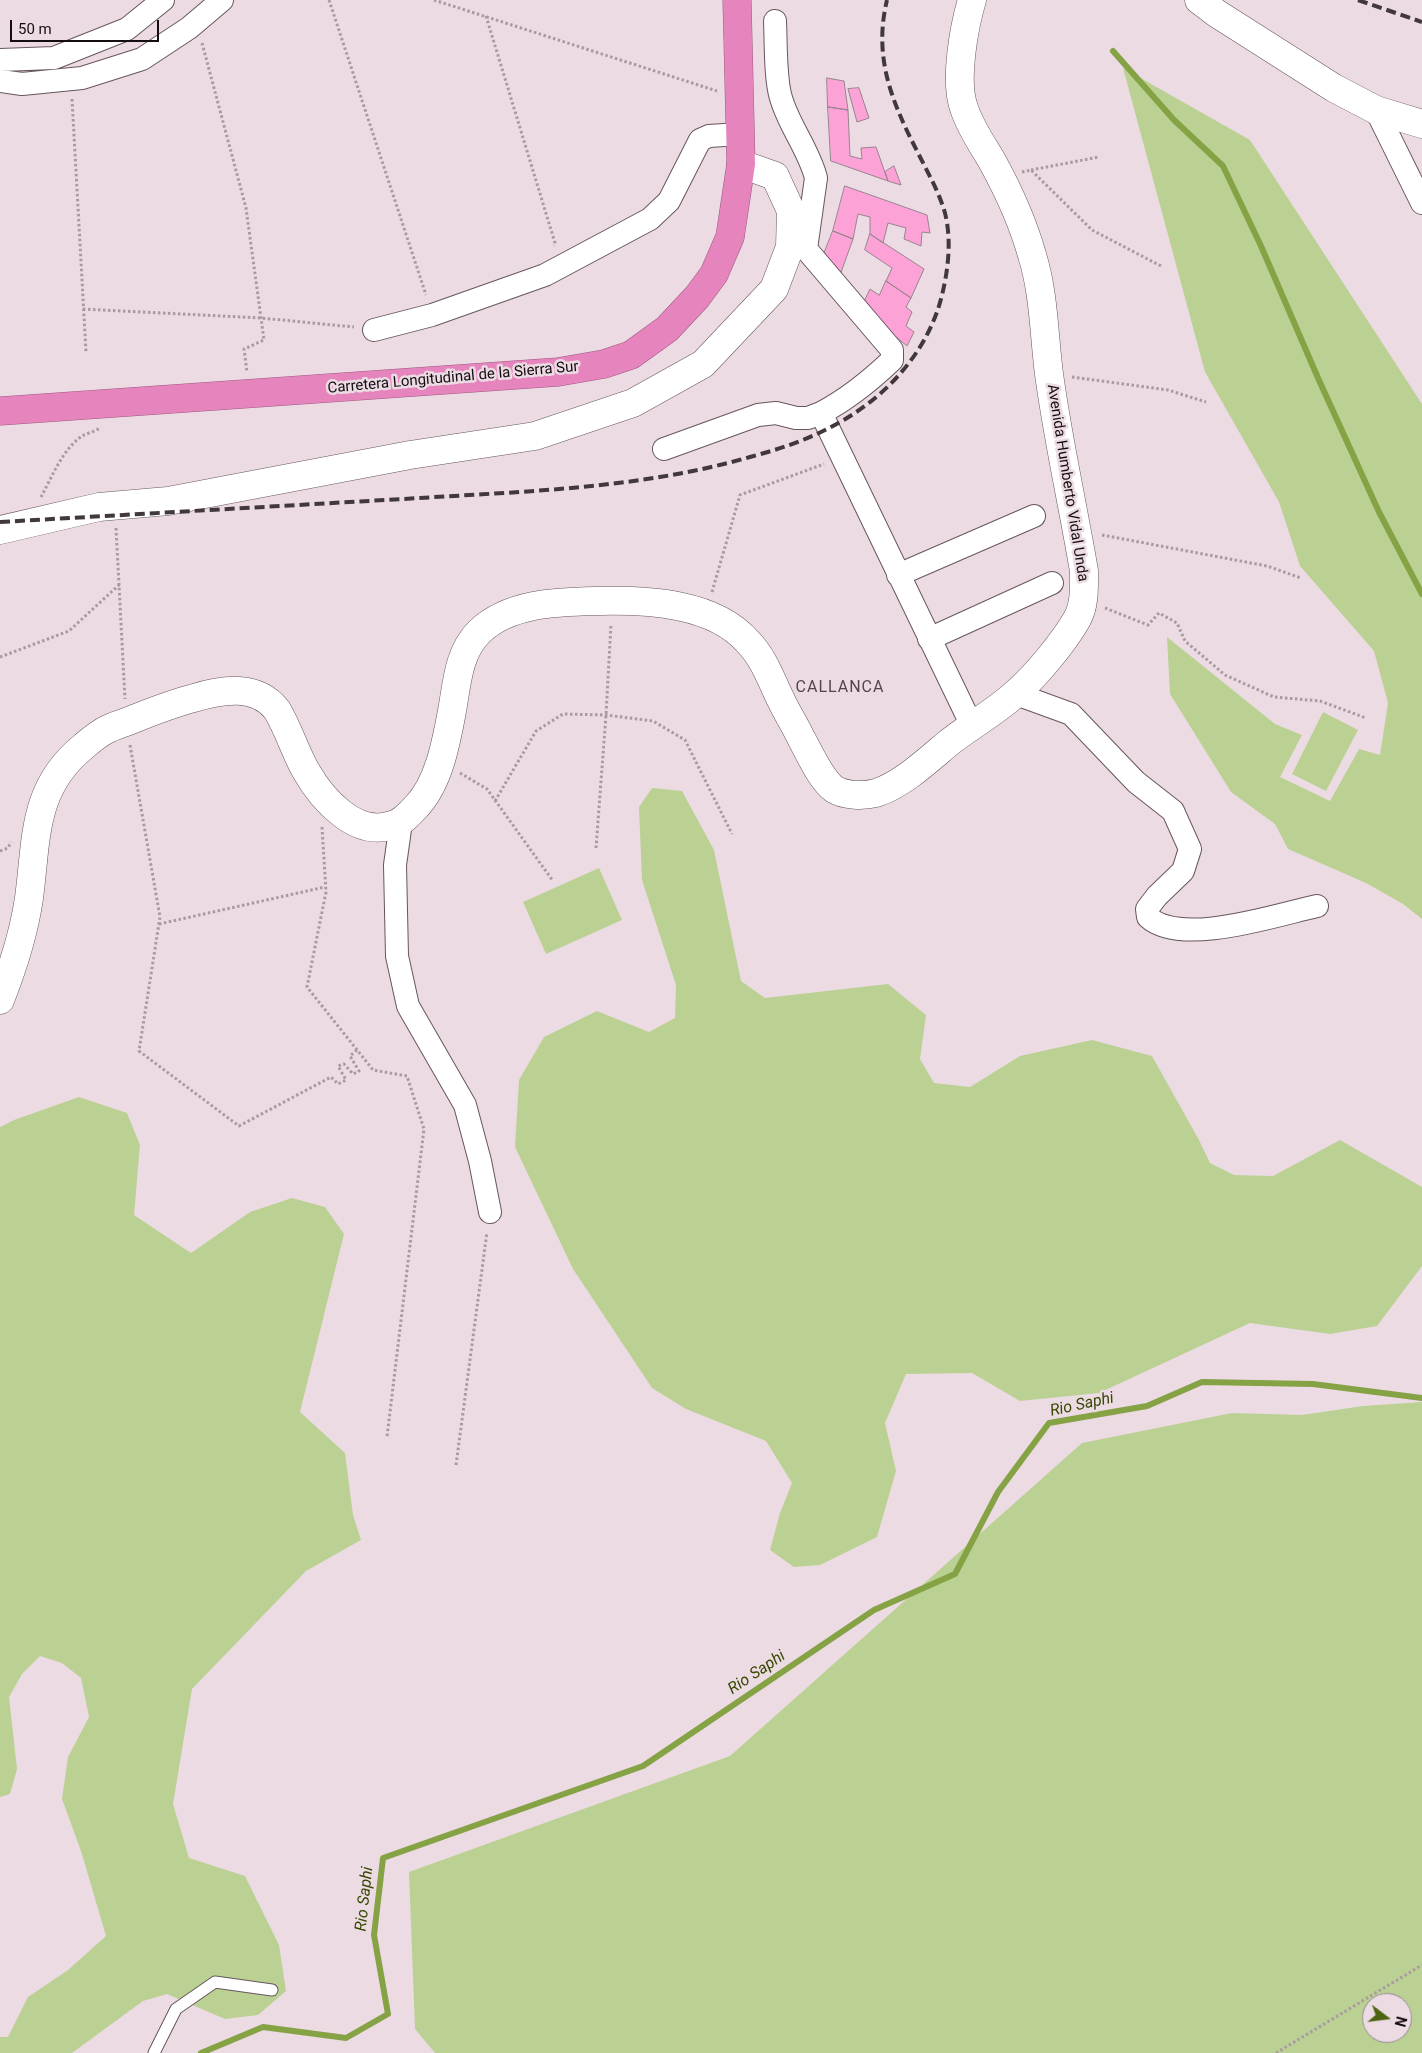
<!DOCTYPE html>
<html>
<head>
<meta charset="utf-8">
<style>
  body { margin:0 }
  #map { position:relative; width:1422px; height:2053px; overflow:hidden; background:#eddbe4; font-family:Roboto,sans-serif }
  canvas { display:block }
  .north { position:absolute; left:1362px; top:1993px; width:50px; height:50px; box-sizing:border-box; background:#eddbe4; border:1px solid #96898f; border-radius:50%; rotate:105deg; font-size:14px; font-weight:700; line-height:20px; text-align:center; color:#130d10 }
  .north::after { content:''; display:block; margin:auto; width:18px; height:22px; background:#4e6412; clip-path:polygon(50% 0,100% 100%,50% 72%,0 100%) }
  .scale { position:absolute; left:10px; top:20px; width:149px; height:22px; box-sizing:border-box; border:2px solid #130d10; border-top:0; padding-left:6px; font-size:15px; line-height:18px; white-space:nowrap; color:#130d10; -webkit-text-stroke:4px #eddbe4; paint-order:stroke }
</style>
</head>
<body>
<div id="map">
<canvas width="1422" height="2053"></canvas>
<div class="north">N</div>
<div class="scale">50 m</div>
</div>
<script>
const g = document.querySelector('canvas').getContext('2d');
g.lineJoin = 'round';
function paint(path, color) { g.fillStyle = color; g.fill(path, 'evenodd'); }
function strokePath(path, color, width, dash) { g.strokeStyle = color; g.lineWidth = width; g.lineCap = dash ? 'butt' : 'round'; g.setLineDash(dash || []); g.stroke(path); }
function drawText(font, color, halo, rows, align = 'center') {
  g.font = font + ' Roboto,sans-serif'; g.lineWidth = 5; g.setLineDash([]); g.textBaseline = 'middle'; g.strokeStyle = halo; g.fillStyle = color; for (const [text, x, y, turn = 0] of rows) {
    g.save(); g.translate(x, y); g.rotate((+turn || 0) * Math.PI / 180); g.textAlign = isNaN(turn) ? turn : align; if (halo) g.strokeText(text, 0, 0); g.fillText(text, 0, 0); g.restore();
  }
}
const green = new Path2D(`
  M 1123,68 L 1250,140 L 1422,404 L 1422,919 L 1403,904 L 1366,883 L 1288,849 L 1275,824 L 1231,792 L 1170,694 L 1167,637 L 1275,724 L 1302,735 L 1280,777 L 1330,801 L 1359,749 L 1380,755 L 1388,703 L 1374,651 L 1300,566 L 1279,502 L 1205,372 Z
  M 1323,712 L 1358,730 L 1326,791 L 1292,774 Z
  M 652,788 L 682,791 L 714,850 L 741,981 L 765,998 L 888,984 L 926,1015 L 920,1059 L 934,1083 L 970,1087 L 1020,1056 L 1092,1040 L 1152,1056 L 1199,1140 L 1210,1163 L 1234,1175 L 1273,1176 L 1340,1140 L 1422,1187 L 1422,1266 L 1377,1326 L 1330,1334 L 1250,1323 L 1099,1393 L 1020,1401 L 972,1373 L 906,1374 L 885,1423 L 896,1471 L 877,1537 L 820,1565 L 794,1567 L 770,1550 L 780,1513 L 792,1483 L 766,1441 L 686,1409 L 652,1388 L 573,1269 L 515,1147 L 519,1080 L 544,1037 L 597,1011 L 649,1032 L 675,1018 L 676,985 L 642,880 L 639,807 Z
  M 599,868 L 622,920 L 546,954 L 523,902 Z
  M 79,1097 L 127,1113 L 140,1145 L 134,1215 L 191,1253 L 250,1212 L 292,1198 L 325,1207 L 344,1234 L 300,1412 L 345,1453 L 353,1515 L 361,1540 L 306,1571 L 192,1689 L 173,1804 L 189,1858 L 245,1876 L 279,1945 L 286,1991 L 258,2015 L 225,2019 L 167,1994 L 143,2001 L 72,2053 L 0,2053 L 0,2037 L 8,2037 L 28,1997 L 68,1970 L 106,1936 L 81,1851 L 62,1799 L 68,1757 L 89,1717 L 81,1678 L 62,1663 L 40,1656 L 22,1674 L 9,1697 L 17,1769 L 10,1794 L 0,1797 L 0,1127 L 14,1120 Z
  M 1422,1402 L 1422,2053 L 435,2053 L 415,2029 L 409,1872 L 730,1756 L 1082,1443 L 1232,1413 L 1302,1415 L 1363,1406 ZM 1372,2003 L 1402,2003 L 1402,2033 L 1372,2033 Z`);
const stream = new Path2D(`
  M 1113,51 L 1174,120 L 1223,166 L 1261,246 L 1318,378 L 1379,512 L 1422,594
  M 201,2053 L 263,2027 L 346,2038 L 388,2014 L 374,1935 L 383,1858 L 643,1766 L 874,1610 L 955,1574 L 998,1492 L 1049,1423 L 1147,1406 L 1202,1382 L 1313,1384 L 1422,1398`);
const building = new Path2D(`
  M 827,78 L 844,81 L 848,110 L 828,107 Z
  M 859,88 L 869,118 L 857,122 L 848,89 Z
  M 828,107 L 848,110 L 850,156 L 862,159 L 861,148 L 876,147 L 888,181 L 831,161 Z
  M 894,166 L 901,185 L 888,181 L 885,172 Z
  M 845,186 L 927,215 L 930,233 L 922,232 L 921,246 L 904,239 L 906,228 L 888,223 L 883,243 L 870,234 L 870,217 L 858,214 L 853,239 L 833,231 Z
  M 833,231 L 853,239 L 839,278 L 820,264 Z
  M 870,234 L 924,269 L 911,298 L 886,281 L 892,268 L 865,250 Z
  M 886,281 L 911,298 L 906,307 L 912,312 L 906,326 L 914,332 L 907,346 L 861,308 L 870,289 L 879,295 Z`);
const path = new Path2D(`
  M 329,0 L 426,295
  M 434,0 L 717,91
  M 486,16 L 555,243 L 554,246
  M 202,43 L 246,208 L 264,340 L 244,349 L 247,372
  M 72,99 L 86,352
  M 1031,170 L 1099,157
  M 1022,172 L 1031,170 L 1092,230 L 1161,266
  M 83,309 L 261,318 L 354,327
  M 1072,377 L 1168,390 L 1206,402
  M 41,497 C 52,477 62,450 82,436 C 87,433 94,432 100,428
  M 116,528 L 125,699
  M 1102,535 L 1267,566 L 1301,578
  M 712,592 L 740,495 L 824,464
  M 1105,608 L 1148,625 L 1159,613 L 1177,623 L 1185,641 L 1225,675 L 1274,697 L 1320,701 L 1366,718
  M 0,657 L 69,631 L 120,584
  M 130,745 L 160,917 L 139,1051 L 239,1126 L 331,1077 L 338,1084 L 346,1080 L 338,1066 L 344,1064 L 353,1074 L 359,1071 L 350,1056 L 357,1050
  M 460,773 L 487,789 L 553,881
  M 495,801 L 536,731 L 563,714 L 606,715 L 653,721 L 685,740 L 732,834
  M 322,827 L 326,892 L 307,987 L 373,1070 L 407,1076 L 424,1129 L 387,1437
  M 596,848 L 606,715 L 611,624
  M 0,851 L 8,848 L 11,842
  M 159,924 L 325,887
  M 456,1465 L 487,1232
  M 1276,2053 L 1422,1965`);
const lane = new Path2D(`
  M 154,2053 L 176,2009 L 215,1982 L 272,1990`);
const street = new Path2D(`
  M 775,21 C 776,42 775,79 781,98 C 789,126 809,150 816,178 L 806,249 L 892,350 L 892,360 C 870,381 848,399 821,413 L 972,726
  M 0,60 L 54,58 L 127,29 L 163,0
  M 0,81 L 22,84 L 82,78 L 142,59 L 189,28 L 222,0
  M 1376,110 L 1422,203
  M 374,330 L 432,315 L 545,275 L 650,219 L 669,201 L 700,140 L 709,136 L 740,134
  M 664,449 L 758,415 L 776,413 L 796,418 L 808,418 L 821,413
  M 898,575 L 1034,516
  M 929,639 L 1052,583
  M 1016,694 L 1071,714 L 1136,782 L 1173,811 L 1190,849 L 1183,871 L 1157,896 L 1147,909 L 1148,917 C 1181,947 1276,915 1317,906
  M 401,822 L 395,865 L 397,956 L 408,1006 L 465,1105 L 480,1161 L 490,1212`);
const secondary = new Path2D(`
  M 1199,0 L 1216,13 L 1334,88 L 1376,110 L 1422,124
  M 0,530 L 99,507 L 168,501 L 410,455 L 535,436 L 633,403 L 703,364 L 774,289 L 790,247 L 791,211 L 775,176 L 741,164
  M 0,1000 C 13,967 24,933 29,898 C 37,838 32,788 84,746 C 91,740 99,733 108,729 C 114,726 120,724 126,722 C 149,713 170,704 194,698 C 223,689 257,684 277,710 C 289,730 295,752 306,771 C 322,799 356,838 392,825 C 403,822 408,815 416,807 C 439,783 446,743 452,711 C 457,684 458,653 479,632 C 510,602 560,602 600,601 C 649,600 714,603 748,642 C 764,658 771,680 781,700 C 787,713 795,725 801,738 C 809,752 821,780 834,789 C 845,796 864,796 876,793 C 901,785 926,762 946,745 C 968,727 994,713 1015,694 C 1035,677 1064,642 1077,619 C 1085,605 1084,587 1084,571 C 1073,506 1058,440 1049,374 C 1044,335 1044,293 1032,255 C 1023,223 1008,190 992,161 C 982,144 970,127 964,108 C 954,81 964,27 972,0`);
const highway = new Path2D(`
  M 0,411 L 558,372 L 604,364 L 631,355 L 667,329 L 697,297 L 714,274 L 730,237 L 741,164 L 737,0`);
const rail = new Path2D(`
  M 1358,0 L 1422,22
  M 0,522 C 140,514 280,506 420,498 C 531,491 643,488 750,457 C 776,450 801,442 825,430 C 879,404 925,358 941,299 C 948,272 952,241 945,213 C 939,192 928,173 918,153 C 892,102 873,58 887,0`);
const streetNames = [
  ["Carretera Longitudinal de la Sierra Sur",453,378,-5],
  ["Avenida Humberto Vidal Unda",1067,483,81]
];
const neighbourhoodNames = [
  ["CALLANCA",840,688]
];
const waterNames = [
  ["Rio Saphi",1082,1405,-12],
  ["Rio Saphi",757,1673,-34],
  ["Rio Saphi",365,1899,-84]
];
paint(green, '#bbd193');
strokePath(stream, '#85a245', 6);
paint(building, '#fda2d7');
strokePath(building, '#95848d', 1);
strokePath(lane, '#66565e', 13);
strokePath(street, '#66565e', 24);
strokePath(secondary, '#66565e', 29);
strokePath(highway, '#9c5a81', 29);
strokePath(path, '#a89aa1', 3, [2.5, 2.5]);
strokePath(lane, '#fff', 11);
strokePath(street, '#fff', 22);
strokePath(secondary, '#fff', 28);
strokePath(highway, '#e684be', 28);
strokePath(rail, '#41383d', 4, [10, 5]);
drawText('15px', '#130d10', '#eddbe4', streetNames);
g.letterSpacing = '1px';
drawText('16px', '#54454d', '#eddbe4', neighbourhoodNames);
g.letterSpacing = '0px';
drawText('italic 16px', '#354700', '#eddbe4', waterNames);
</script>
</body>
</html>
